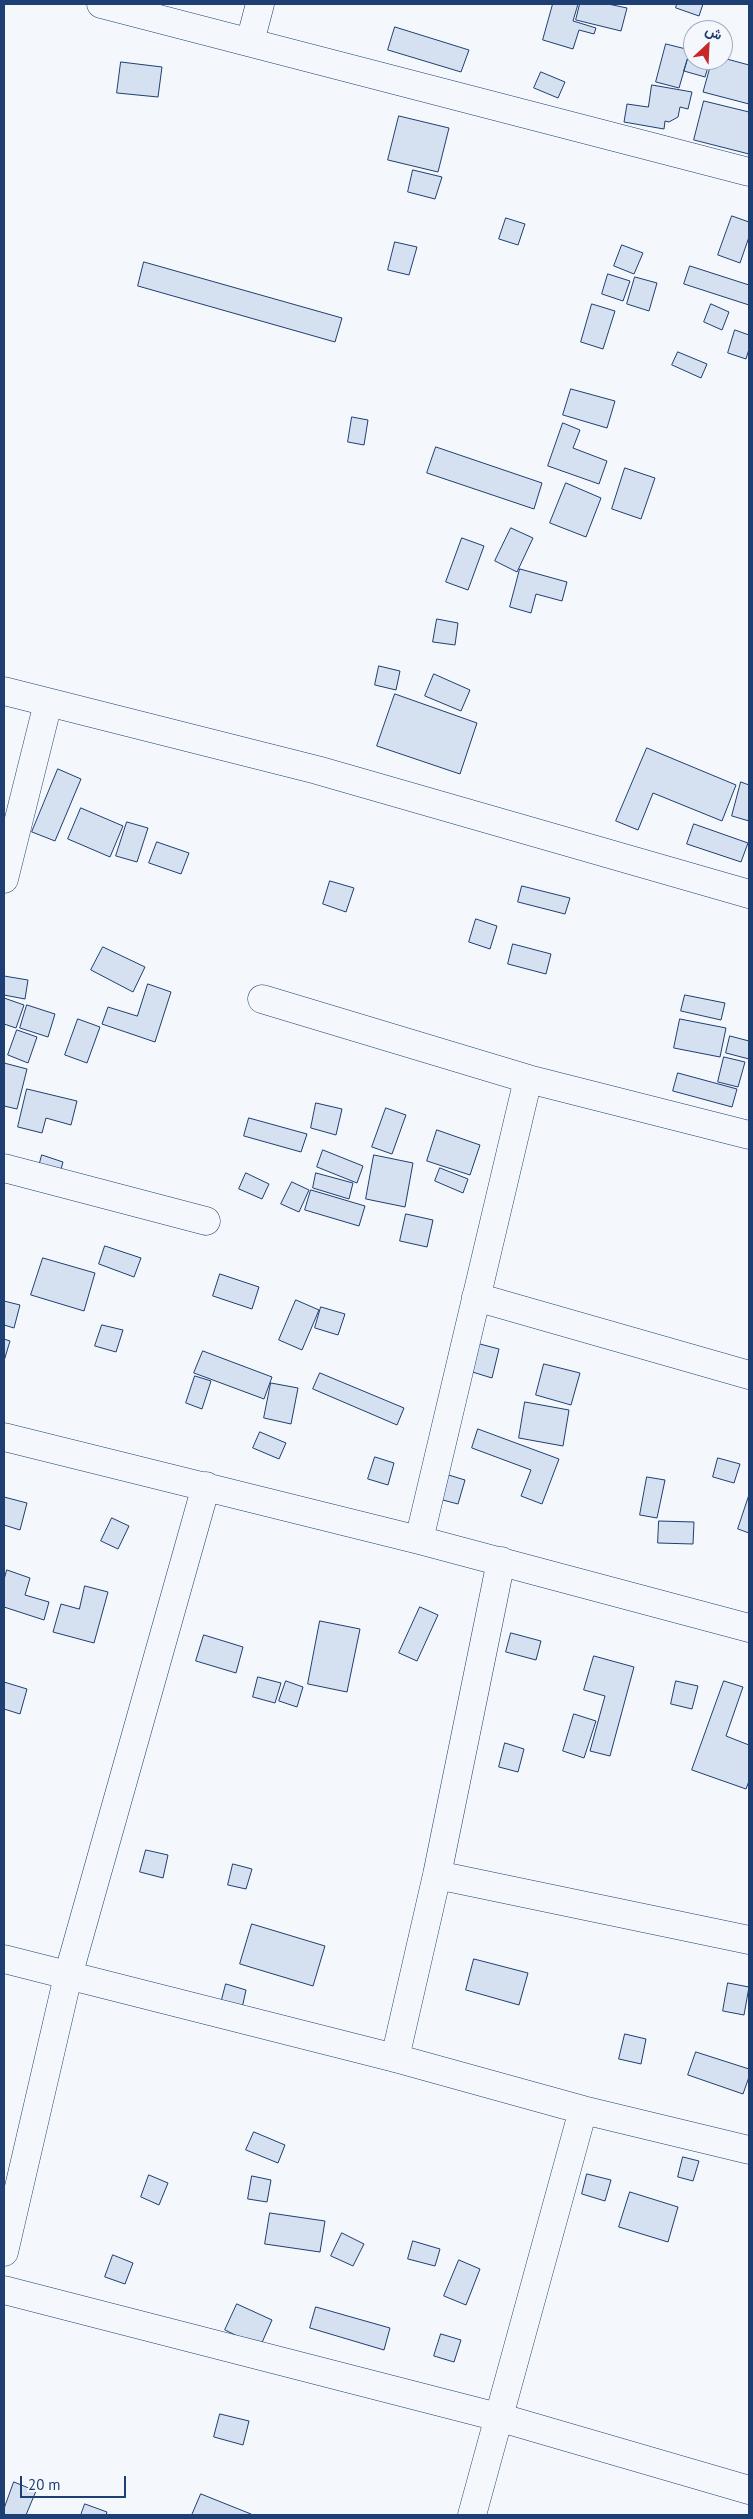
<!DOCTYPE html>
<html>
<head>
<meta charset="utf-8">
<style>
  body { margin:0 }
  #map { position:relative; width:753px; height:2519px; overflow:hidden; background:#f4f7fb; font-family:"PT Sans",Vazirmatn,sans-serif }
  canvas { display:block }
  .frame { position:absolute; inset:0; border:5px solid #1d3f73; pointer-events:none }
  .north { position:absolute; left:683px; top:20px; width:50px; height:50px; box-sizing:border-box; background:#f4f7fb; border:1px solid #9eadc5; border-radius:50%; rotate:25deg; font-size:14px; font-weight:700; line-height:20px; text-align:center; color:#1d3f73 }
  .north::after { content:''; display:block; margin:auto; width:18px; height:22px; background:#c62828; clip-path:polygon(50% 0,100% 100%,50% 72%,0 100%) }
  .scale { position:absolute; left:20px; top:2476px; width:106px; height:22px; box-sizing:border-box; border:2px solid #1d3f73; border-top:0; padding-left:6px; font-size:15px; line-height:18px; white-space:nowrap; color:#1d3f73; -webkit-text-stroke:4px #f4f7fb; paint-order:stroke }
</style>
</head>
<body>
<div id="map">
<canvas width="753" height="2519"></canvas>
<div class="frame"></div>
<div class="north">ش</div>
<div class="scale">20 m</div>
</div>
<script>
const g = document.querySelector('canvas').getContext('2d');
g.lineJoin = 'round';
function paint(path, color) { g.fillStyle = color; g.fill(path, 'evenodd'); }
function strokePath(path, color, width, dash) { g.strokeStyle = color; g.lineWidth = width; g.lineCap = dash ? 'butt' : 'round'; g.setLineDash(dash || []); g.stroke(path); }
const building = new Path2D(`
  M 553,4 L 578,4 L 573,21 L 596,28 L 594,34 L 579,30 L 573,49 L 543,40 Z
  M 580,4 L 608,4 L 627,8 L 621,31 L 576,20 Z
  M 677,4 L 703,4 L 699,16 L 676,8 Z
  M 395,27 L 469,50 L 461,72 L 388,50 Z
  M 666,44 L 690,50 L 679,88 L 656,82 Z
  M 691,49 L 693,49 L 693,60 L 710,60 L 705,77 L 684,71 Z
  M 723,58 L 749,65 L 749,104 L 703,92 L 712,60 Z
  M 121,62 L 162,67 L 158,97 L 117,93 Z
  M 541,72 L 565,82 L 558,98 L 534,88 Z
  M 652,85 L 692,92 L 688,109 L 680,107 L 678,117 L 669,122 L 665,121 L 664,129 L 624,122 L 627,104 L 648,107 Z
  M 704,101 L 749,112 L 749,154 L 694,140 Z
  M 399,116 L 449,128 L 438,172 L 388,160 Z
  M 413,170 L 442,177 L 435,199 L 408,192 Z
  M 732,216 L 749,222 L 749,237 L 740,263 L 718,255 Z
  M 506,218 L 525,224 L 518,245 L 499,239 Z
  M 395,242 L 417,247 L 409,275 L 388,270 Z
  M 622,245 L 643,253 L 634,274 L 614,266 Z
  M 144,262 L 342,318 L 335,342 L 138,286 Z
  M 690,266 L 749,285 L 749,305 L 684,284 Z
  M 608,274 L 630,281 L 623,301 L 602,294 Z
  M 635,277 L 657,283 L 649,311 L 627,304 Z
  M 592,304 L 615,311 L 603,349 L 581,342 Z
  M 711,304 L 729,312 L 722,330 L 704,322 Z
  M 735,330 L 749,335 L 749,349 L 746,359 L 728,353 Z
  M 678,352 L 707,364 L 701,378 L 672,365 Z
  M 571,389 L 615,401 L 607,428 L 563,415 Z
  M 352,417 L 368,420 L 364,445 L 348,442 Z
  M 563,423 L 580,430 L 573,448 L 607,461 L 599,484 L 548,466 Z
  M 436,447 L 542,483 L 534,509 L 427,473 Z
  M 625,468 L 655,478 L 641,519 L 612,509 Z
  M 566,483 L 601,498 L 586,537 L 550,523 Z
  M 511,528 L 533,538 L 517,572 L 495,561 Z
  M 462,538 L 484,546 L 468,590 L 446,582 Z
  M 520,569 L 567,582 L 562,601 L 536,594 L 531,613 L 510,607 Z
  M 437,619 L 458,623 L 455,645 L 433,642 Z
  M 379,666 L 400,671 L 396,690 L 375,685 Z
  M 434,674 L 470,690 L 461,711 L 425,696 Z
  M 395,694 L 477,723 L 460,774 L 377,746 Z
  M 647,748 L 736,785 L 722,821 L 653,793 L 638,830 L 616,821 Z
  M 58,769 L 81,779 L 55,841 L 32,832 Z
  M 741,782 L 749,785 L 749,821 L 732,816 Z
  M 81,808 L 123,826 L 110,857 L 68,839 Z
  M 127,822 L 148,828 L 137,862 L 116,856 Z
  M 694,824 L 748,843 L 741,862 L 687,844 Z
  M 157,842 L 189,853 L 181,874 L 149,863 Z
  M 330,881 L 354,888 L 346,912 L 323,904 Z
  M 522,886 L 570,898 L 565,914 L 518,902 Z
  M 476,919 L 497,926 L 490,949 L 469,942 Z
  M 513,944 L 551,954 L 546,974 L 508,964 Z
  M 103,947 L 145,967 L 133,992 L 91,970 Z
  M 4,976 L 28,980 L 25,999 L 4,995 Z
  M 148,984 L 171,992 L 155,1042 L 102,1024 L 108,1007 L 137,1016 Z
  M 685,995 L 725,1003 L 721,1020 L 681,1011 Z
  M 4,998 L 24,1005 L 16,1028 L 4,1024 Z
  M 27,1005 L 55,1014 L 48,1037 L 20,1028 Z
  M 78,1019 L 100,1027 L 87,1063 L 65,1055 Z
  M 680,1019 L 726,1028 L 720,1057 L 674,1048 Z
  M 17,1030 L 37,1037 L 28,1063 L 8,1055 Z
  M 730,1036 L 749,1041 L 749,1059 L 726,1053 Z
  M 724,1057 L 745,1062 L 738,1087 L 718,1082 Z
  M 4,1063 L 27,1069 L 17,1109 L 4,1106 Z
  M 678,1073 L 737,1089 L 732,1107 L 673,1091 Z
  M 27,1089 L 77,1101 L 71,1125 L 46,1118 L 42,1133 L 18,1127 Z
  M 316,1103 L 342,1109 L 336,1135 L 311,1128 Z
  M 386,1108 L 406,1115 L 392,1154 L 372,1147 Z
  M 249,1118 L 307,1134 L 301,1152 L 244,1136 Z
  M 437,1130 L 480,1145 L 470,1175 L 427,1161 Z
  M 323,1150 L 363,1166 L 357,1183 L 317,1167 Z
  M 42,1155 L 63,1162 L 58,1180 L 37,1174 Z
  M 374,1155 L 413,1163 L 405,1207 L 366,1199 Z
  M 440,1168 L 468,1179 L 463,1193 L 435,1181 Z
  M 246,1173 L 269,1184 L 262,1199 L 239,1189 Z
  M 316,1173 L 353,1183 L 349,1199 L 313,1188 Z
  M 292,1182 L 309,1190 L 299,1212 L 281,1204 Z
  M 311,1190 L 365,1206 L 359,1226 L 305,1210 Z
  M 406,1214 L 433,1220 L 427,1247 L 400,1241 Z
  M 105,1246 L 141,1258 L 134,1277 L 99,1264 Z
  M 43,1258 L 95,1273 L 84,1311 L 31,1295 Z
  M 220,1274 L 259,1287 L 252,1309 L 213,1296 Z
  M 296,1300 L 319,1310 L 302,1350 L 279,1340 Z
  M 4,1301 L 20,1305 L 14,1328 L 4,1325 Z
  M 321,1307 L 345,1314 L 338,1335 L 315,1328 Z
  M 102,1325 L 123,1330 L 116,1352 L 95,1346 Z
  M 4,1339 L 10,1341 L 4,1361 Z
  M 476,1343 L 499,1349 L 492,1378 L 469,1371 Z
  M 203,1351 L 272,1377 L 264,1399 L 194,1373 Z
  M 544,1364 L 580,1373 L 571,1405 L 536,1395 Z
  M 320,1373 L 404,1408 L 397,1425 L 313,1389 Z
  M 195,1376 L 211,1381 L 202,1409 L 186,1403 Z
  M 271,1383 L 298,1388 L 291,1424 L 264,1418 Z
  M 525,1402 L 569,1410 L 563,1446 L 519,1438 Z
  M 478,1429 L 559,1459 L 542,1504 L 521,1496 L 531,1470 L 472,1448 Z
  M 260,1432 L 286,1443 L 279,1459 L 253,1448 Z
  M 375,1457 L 394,1463 L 388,1485 L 368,1479 Z
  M 718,1458 L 740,1464 L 734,1483 L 713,1477 Z
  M 442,1473 L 465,1480 L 458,1504 L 435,1498 Z
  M 647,1477 L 665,1480 L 657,1518 L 640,1515 Z
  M 749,1495 L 749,1533 L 738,1529 Z
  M 4,1497 L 27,1503 L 20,1530 L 4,1525 Z
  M 112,1518 L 129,1526 L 118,1549 L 101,1541 Z
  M 659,1521 L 694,1522 L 693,1544 L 658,1543 Z
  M 7,1570 L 30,1578 L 25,1595 L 49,1602 L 44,1620 L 4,1607 L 4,1580 Z
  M 85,1586 L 108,1592 L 94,1643 L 53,1632 L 61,1604 L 79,1609 Z
  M 420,1607 L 438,1615 L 417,1661 L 399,1653 Z
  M 320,1621 L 360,1629 L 347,1692 L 308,1684 Z
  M 511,1633 L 541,1641 L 536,1660 L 506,1652 Z
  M 204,1635 L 243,1647 L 236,1673 L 196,1661 Z
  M 594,1656 L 634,1667 L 610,1756 L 590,1751 L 605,1696 L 584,1690 Z
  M 258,1677 L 281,1683 L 275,1703 L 253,1697 Z
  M 286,1681 L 303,1687 L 297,1707 L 279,1701 Z
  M 676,1681 L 698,1686 L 692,1709 L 671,1704 Z
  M 724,1681 L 743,1687 L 726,1736 L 749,1745 L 749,1781 L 746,1789 L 692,1770 Z
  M 4,1682 L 27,1689 L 20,1714 L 4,1709 Z
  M 574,1714 L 596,1721 L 584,1758 L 563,1751 Z
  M 505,1743 L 524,1749 L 518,1772 L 499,1767 Z
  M 146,1850 L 168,1855 L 163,1878 L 140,1872 Z
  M 233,1864 L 252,1869 L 246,1889 L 228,1885 Z
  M 252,1924 L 325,1946 L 313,1986 L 240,1964 Z
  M 474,1959 L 528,1973 L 519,2005 L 466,1990 Z
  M 728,1983 L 749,1987 L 744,2015 L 723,2011 Z
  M 226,1984 L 246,1990 L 241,2013 L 220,2007 Z
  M 625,2034 L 646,2039 L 641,2064 L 619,2059 Z
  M 696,2052 L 749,2069 L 749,2077 L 743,2094 L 688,2075 Z
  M 254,2132 L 285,2145 L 278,2163 L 246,2150 Z
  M 683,2157 L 699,2161 L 693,2181 L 678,2177 Z
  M 587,2174 L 611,2180 L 605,2201 L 582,2194 Z
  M 149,2175 L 168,2183 L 159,2205 L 141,2197 Z
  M 252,2176 L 271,2180 L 267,2202 L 248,2199 Z
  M 630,2192 L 678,2207 L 668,2242 L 619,2227 Z
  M 270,2213 L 325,2221 L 320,2252 L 265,2244 Z
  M 342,2233 L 364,2244 L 353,2266 L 331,2256 Z
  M 413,2241 L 440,2249 L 435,2266 L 408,2259 Z
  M 113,2255 L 133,2263 L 125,2284 L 105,2277 Z
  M 459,2260 L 480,2269 L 466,2305 L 444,2296 Z
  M 237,2304 L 272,2320 L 260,2347 L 225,2330 Z
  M 316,2307 L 390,2328 L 384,2350 L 310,2328 Z
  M 441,2334 L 461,2340 L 454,2362 L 434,2356 Z
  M 220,2414 L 249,2421 L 243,2445 L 214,2437 Z
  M 14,2482 L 36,2491 L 26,2515 L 4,2515 L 4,2509 Z
  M 201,2494 L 251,2514 L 250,2515 L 192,2515 Z
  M 85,2504 L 107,2512 L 106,2515 L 81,2515 Z`);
const street = new Path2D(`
  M 101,4 L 749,172
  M 250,42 L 260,4
  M 4,691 L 317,770 L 749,894
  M 4,879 L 48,703
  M 262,999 L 528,1079 L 749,1135
  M 4,1168 L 206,1221
  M 476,1297 L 749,1375
  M 4,1437 L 419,1540 L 749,1628
  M 419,1540 L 528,1079
  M 437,1875 L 749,1940
  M 4,1959 L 395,2058 L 583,2110 L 749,2150
  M 395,2058 L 437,1875 L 501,1561
  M 4,2252 L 68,1976 L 206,1486
  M 4,2290 L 498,2417 L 749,2490
  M 472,2515 L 583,2110`);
paint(building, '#d5e0f0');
strokePath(building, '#1d3f73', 1);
strokePath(street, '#1d3f73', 29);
strokePath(street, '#f4f7fb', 28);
</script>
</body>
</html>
